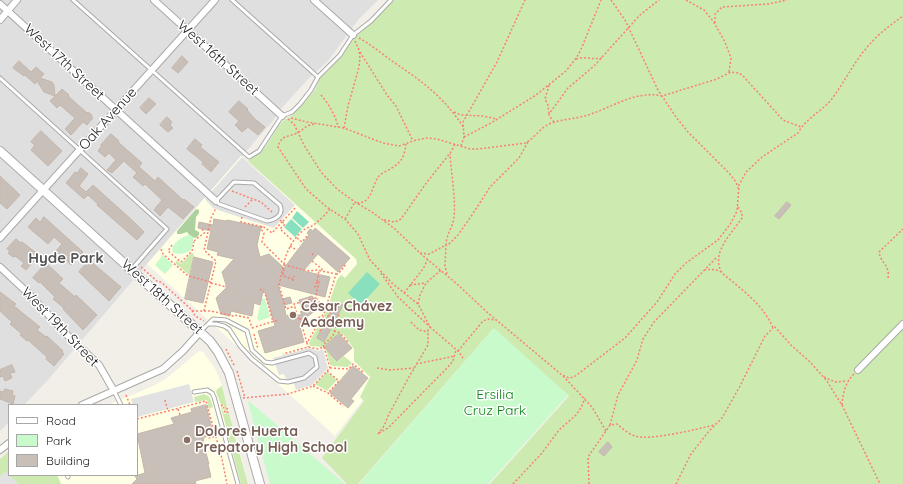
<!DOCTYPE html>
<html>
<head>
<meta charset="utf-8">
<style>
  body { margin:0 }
  #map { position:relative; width:903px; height:484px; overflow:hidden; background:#f2efe9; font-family:Quicksand,sans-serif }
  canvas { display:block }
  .legend { position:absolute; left:8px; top:404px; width:130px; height:72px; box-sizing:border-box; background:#fff; border:1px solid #a7a7a7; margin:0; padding:5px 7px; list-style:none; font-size:12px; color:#222 }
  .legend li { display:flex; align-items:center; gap:8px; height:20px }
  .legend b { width:20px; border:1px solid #a7a7a7 }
</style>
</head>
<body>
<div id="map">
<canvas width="903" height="484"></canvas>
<ul class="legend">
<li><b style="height:5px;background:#fff"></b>Road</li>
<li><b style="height:11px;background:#c8facc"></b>Park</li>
<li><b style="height:11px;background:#c7bfb8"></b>Building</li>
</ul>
</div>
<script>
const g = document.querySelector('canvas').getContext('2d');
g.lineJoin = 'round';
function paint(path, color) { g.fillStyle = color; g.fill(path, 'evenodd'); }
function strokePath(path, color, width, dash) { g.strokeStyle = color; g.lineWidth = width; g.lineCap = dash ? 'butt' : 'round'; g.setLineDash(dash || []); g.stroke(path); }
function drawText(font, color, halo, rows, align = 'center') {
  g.font = font + ' Quicksand,sans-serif'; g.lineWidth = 3; g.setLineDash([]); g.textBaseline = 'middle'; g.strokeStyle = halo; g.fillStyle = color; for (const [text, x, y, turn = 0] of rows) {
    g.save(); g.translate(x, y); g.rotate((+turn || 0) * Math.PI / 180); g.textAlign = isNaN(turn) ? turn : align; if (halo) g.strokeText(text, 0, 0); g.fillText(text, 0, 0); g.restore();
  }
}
const residential = new Path2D(`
  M 0,0 L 378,0 L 358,20 L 328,61 L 307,80 L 280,110 L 272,122 L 147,264 L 47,381 L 24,405 L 9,405 L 9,422 L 0,431 Z`);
const education = new Path2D(`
  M 241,156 L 363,263 L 382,375 L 335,436 L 147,264 Z
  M 199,351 L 203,352 L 216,370 L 222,386 L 248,484 L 61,484 L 57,475 L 137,475 L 137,405 L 108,405 L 151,387 L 167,378 Z`);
const grass = new Path2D(`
  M 394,0 L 903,0 L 903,484 L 490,484 L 569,396 L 493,329 L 358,484 L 347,484 L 322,458 L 364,401 L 360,397 L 370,377 L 354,361 L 354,349 L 343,334 L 322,347 L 310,346 L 309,343 L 327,309 L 337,280 L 341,275 L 345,278 L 357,264 L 356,259 L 248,161 C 255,156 261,152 266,146 C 274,136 277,122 290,117 L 315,90 L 320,77 L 328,71 L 344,51 L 352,39 L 372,22 Z
  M 191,253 L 194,254 L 189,275 L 175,263 L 177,260 L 181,264 Z
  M 326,349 L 338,361 L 344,356 L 352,363 L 348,367 L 332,366 L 330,364 Z
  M 327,372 L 337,380 L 327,391 L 315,384 Z
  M 222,386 L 227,406 L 226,407 L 227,412 L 225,412 L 224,405 L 221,405 L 216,392 L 217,389 Z
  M 204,394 C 211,396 211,401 213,407 L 209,409 L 207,400 L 195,402 L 194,397 Z
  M 222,407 L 224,414 L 229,413 L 233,428 L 227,430 L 221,408 Z
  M 233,430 L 248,484 L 241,484 L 227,432 Z
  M 9,451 L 9,475 L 57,475 L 61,484 L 18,484 L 5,472 L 0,477 L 0,459 Z`);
const forest = new Path2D(`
  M 196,209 L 199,210 L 199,213 L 196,217 L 195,230 L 199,232 L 199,235 L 196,238 L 191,237 L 187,232 L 181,234 L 177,234 L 177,231 Z`);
const park = new Path2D(`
  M 189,235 L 192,236 L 194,242 L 190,251 L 182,254 L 173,253 L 172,248 C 176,241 181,237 189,235 Z
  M 163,255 L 173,265 L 165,274 L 155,265 Z
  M 265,298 L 270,317 L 259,321 L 257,318 L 262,299 Z
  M 494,328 L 568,395 L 488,484 L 359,484 Z
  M 249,401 L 345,484 L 270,484 L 248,402 Z`);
const pitch = new Path2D(`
  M 297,211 L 309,222 L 303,228 L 292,218 Z
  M 291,219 L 302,229 L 295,237 L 284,227 Z
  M 367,272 L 380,284 L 361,305 L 348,293 Z`);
const parking = new Path2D(`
  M 242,157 L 295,205 L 274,228 L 224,212 L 213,208 L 205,199 Z
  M 309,348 L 318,351 L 323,349 L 328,368 L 312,385 L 296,390 L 294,384 L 286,379 L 284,374 L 279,375 L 273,358 Z
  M 189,384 L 194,402 L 137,417 L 137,405 L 133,405 L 131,399 Z
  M 5,472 L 18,484 L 0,484 L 0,477 Z`);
const building = new Path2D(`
  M 182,56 L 188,62 L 178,73 L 172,68 Z
  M 19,61 L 31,72 L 36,67 L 44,74 L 40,78 L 52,82 L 54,85 L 55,96 L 62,89 L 69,95 L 68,96 L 87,113 L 88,112 L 92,115 L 91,117 L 93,118 L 87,125 L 83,122 L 71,135 L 65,129 L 75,118 L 60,105 L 57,108 L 50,101 L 55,96 L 44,92 L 37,81 L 35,84 L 25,75 L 24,76 L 13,68 Z
  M 149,98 L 156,104 L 146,114 L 140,108 Z
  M 239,101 L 248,109 L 247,110 L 255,119 L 265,127 L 258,135 L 248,127 L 242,132 L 235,125 L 239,121 L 229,112 Z
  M 167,117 L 172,122 L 170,125 L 173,128 L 168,132 L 160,125 Z
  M 41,131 L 62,151 L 48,166 L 31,150 L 35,145 L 31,142 Z
  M 111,134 L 119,141 L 118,142 L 142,163 L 139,167 L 155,181 L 158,177 L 183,200 L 184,199 L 194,207 L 183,219 L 168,207 L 160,216 L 154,210 L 162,200 L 145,184 L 143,186 L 133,177 L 137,173 L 124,161 L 112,173 L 107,170 L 116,160 L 109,153 L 105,157 L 98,151 L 102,145 L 101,145 Z
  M 195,139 L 202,145 L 200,147 L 219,162 L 211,172 L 202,164 L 203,162 L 187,149 Z
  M 81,168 L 88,174 L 79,186 L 86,192 L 93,185 L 133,221 L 144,232 L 137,240 L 97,205 L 98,204 L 88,195 L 84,199 L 66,183 L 75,172 L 77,173 Z
  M 0,176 L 20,195 L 7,209 L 0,203 Z
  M 787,202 L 791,205 L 779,219 L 775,216 Z
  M 44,217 L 83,252 L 71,265 L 56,251 L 62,244 L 54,237 L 48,244 L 28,227 L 36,218 L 40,222 Z
  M 214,219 L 226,221 L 227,220 L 261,227 L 257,245 L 260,257 L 269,254 L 284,268 L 309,235 L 307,233 L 310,229 L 313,231 L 315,228 L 350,258 L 338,272 L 318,254 L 303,271 L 330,277 L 325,297 L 278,285 L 282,299 L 290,297 L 292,303 L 284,305 L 286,316 L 288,315 L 289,318 L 302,314 L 300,312 L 302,311 L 299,300 L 312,296 L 320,307 L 299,323 L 304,342 L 265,353 L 258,331 L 275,326 L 264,288 L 260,305 L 254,303 L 252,316 L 231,311 L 230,316 L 221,314 L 216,298 L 226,288 L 226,285 L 222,272 L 234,259 L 217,255 L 218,252 L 207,249 L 211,231 L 198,228 L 199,222 L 213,225 Z
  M 16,239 L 21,243 L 22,242 L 39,255 L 26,270 L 21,266 L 24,263 L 15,256 L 13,257 L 8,253 L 10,251 L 7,249 Z
  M 194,257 L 213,262 L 203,303 L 185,299 Z
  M 89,260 L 121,287 L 109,301 L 79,272 Z
  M 46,263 L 63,279 L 59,283 L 75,297 L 76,295 L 97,315 L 83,330 L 63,309 L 64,308 L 53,299 L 55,297 L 40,282 L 39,283 L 33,278 Z
  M 0,292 L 16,304 L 14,306 L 40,327 L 37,330 L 46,337 L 47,336 L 63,351 L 62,352 L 64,354 L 54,366 L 46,359 L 47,357 L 28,340 L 27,341 L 20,335 L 22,334 L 10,324 L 12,322 L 0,311 Z
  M 336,302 L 343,305 L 324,342 L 317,338 Z
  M 339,334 L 352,348 L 337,361 L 324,347 Z
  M 12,365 L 15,372 L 10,373 L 12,378 L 5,381 L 3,376 L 0,377 L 0,370 Z
  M 353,366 L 368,378 L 351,399 L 354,401 L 348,408 L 330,393 Z
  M 5,389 L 13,391 L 12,395 L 15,396 L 13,404 L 0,399 L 0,391 L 3,392 Z
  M 206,405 L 212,429 L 206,430 L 203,442 L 209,464 L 208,464 L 211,477 L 195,481 L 196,484 L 132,484 L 137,479 L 135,476 L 145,473 L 137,434 L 174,424 L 171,418 L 192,412 L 191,409 Z
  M 608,442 L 612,447 L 604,456 L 599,452 Z`);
const path = new Path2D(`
  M 611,0 L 625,20 L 658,90 L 676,117 L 688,132 L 729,173 L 736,182 L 738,188
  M 686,0 L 704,10 L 713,21 L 725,42 L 731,58 L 729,72
  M 715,23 L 715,14 L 722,7 L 768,4 L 787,0
  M 359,38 C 370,44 381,53 392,61 C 423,82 443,96 464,128
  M 360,52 L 387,95 L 396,106 L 413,141
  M 576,59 C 584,56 593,60 602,58
  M 549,85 L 545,99 L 548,105 L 549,114
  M 321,95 C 328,103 336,116 338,127
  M 454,112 L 461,115 L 483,116 L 497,119
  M 291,118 L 307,122 L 344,128 L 383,143 L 399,146 L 416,140 L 427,138 L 437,139 L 470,149 L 479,149 L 525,143 C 534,139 540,128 549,124 C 561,119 576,119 588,115 C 613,107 636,90 662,96 L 717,79 L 731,72 L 739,73 L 743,76 L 783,120 L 801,127
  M 288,119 L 294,124 L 304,145 L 321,172 L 337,189 L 355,202 L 372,212 L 395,229 L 421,254 L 457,284 L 488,313 L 562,375 L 569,378 L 574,377 L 625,338 L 657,302 L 675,274 L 686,263 L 718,240 L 731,223 L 737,211 L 739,185 L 746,172 L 762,157 L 798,133 C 806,118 821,112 831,100 C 845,82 854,61 870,44 C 879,33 892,24 903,16
  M 554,122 L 550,117 L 549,114 L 568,88 L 594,66 L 640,15 L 659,0
  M 314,124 C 304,126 305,129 297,133 C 287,138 282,134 278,147 L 306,189 L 328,208 L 345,219 L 358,234 L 370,260 L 392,283 L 418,304 L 430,327 L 458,351 L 463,358
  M 344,128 L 348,106 L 359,67 L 360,58 L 359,50 L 355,41
  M 464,137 L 491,123 L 536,95 L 566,71 L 577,57 L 582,47 L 601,0
  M 461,146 L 464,137 L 463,122 L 497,62 L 525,0
  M 232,191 L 261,202 L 273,213
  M 357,203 C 373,203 371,186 379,176 C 381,174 384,172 387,171 C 400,163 404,160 406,144
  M 245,207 L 253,199
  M 738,207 L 742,213 L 742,218 C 732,233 710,253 722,273 C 741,289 763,304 773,328 L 775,327 L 792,346 L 809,361 L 827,381 L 833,391 L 842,405 L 880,484
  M 242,217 L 241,222 L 264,227 L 272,233 L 282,222
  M 345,219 L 355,202
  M 280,220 L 282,222 L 296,207
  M 384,220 L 395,222 L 401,219 L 427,182 L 451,152 L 455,144
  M 282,222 L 285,224 L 280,229 L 293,241
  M 262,226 L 261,229 L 264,233 L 262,242 L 284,264 L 279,285 L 286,309 L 295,306
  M 202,229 L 204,233
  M 297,238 L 302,242 L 308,235
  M 194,241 L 204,233 L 207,233
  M 172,245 L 168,251 L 181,262 L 192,251 L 194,242
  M 290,246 L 295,249
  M 161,249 L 163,254 L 188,276 L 211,282
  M 420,253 L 429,254 L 446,245 C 446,235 453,227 454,217 C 456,200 451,172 450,154
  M 312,255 L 314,252
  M 312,261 L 322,269 L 321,271
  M 284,264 C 286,251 294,237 305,229 C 309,227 313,226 316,223 C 321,219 326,214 330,209
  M 284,265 L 309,271 L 317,270 L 336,274 L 325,311 L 307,343 L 308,347
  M 141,267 L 158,282 L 161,282 L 193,311 L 211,311 L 233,316 L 234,315 L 249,318 L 252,328
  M 283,270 L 284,270 L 283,276 L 293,279
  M 704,270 C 710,269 715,269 721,272
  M 336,274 L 338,274 L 345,266 L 344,265
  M 447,274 L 445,266 L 446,245 L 449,244 L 458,235 L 472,215 L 490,187 L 519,158 L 528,142
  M 888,278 C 890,265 881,264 879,252 L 903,229
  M 293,281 L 294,276
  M 317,282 L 315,287 L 317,288
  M 211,283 L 226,287
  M 410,285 L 426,283
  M 260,289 L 265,293 L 273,322
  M 404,293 L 423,269 L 428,259
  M 315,299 L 319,282 L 317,282 L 319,270
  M 418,304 L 420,295 L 426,283 L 441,270
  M 192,310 C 195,318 198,317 204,321
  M 204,311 L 216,261 L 204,250 L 211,218 L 216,208
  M 300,319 L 298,318 L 294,304 L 316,298 L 325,310
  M 411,322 L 419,330 L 428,332
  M 252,328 L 278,320
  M 320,331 L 332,309
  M 334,331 L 340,333 L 348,342 L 347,343
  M 254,334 L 258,349
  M 307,343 L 300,319 L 309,321 L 320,317 L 326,320
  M 324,347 L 323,345 L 333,336 L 339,314
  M 226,349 L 235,367
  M 458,351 L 483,321 L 488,319 L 496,320
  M 416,364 L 455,356
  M 330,368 L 349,369 L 353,364 L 363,372
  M 377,368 L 390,370 L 414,368
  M 237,371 L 245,398
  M 327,371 L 339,381 L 328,393
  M 563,376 L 592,407 L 606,431
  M 824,377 L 835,382 L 847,381
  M 313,386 L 328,393 L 343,406
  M 126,395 L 130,405
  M 243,398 L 288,394 L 313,386 L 330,368 L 324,347 L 318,349 L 308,347 L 283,354
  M 165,400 L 168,411
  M 842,405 C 843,393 845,383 854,374
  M 221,406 L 223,405 L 225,413 L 228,412 L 227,408 L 229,407
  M 178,409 L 180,415
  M 137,419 L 206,401 L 222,459 L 227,484
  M 610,425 L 618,395 L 637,360 L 643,339 L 654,322 L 717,257
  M 229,430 L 234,429
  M 379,433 L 388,428 L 448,367 L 453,361 L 456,350
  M 378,434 L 384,426 L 388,416 L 409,377 L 428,345 L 428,330 L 430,327 L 398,297 L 380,272
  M 205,436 L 209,438 L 216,436
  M 513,484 L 542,453 L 559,430 L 576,415 L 581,408 L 585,398
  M 589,484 L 588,457 L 610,425 L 617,424 C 622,428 628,434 635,436 C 649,441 698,429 714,425
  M 676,484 L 691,454 L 709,431 L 722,418 L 740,386 L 765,336 L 773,328`);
const service = new Path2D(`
  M 73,0 L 249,157 L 259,151 L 282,116 L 292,112 L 300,104 L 311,90 L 318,77 L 340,55 L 353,35 L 371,21 L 391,0
  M 232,0 L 318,77
  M 0,78 L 167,229 L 131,270
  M 234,182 L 254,183 L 280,205 C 284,214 276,220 267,221 L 219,204 L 216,201 Z
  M 200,332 L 213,319 L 226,320 L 247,331 L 252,350 L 265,362 L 272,363 L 309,353 L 315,357 L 317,367 L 304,378 L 288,382 L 279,381 L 252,359 L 240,346 L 229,329 L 224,326 L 216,324 L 208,324
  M 114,391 L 121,405
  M 194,392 L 207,390 L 212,393 L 214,397 L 238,484
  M 67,475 L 68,477`);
const minor = new Path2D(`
  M 154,0 L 282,116
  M 314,0 L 353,35
  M 0,4 L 216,201
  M 0,20 L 17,0
  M 0,238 L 215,0
  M 0,267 L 29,294 L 70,338 L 99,365 L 114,391
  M 858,370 L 903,324
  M 82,405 L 163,369 L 183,351 L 200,332
  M 0,450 L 9,443`);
const tertiary = new Path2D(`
  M 0,151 L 210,341 L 218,352 L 229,373 L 260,484`);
const markers = [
  [293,315,4,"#8d6e63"],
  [187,440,4,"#8d6e63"]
];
const streetNames = [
  ["West 16th Street",218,58,42],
  ["West 17th Street",64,62,43],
  ["Oak Avenue",108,119,-48],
  ["West 18th Street",162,297,42],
  ["West 19th Street",60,327,46]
];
const educationNames = [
  ["César Chávez",301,307],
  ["Academy",301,323],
  ["Dolores Huerta",195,432],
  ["Prepatory High School",195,448]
];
const parkNames = [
  ["Ersilia",495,395],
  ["Cruz Park",495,411]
];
const neighbourhoodNames = [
  ["Hyde Park",66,258]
];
paint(residential, '#e0dfdf');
paint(education, '#ffffe5');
paint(grass, '#cdebb0');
paint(forest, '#add19e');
paint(park, '#c8facc');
paint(pitch, '#88e0be');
paint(parking, '#e2e2e2');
paint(building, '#c7bfb8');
strokePath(building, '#c4b6ab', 1);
strokePath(service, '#a9a9a9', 5);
strokePath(minor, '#a9a9a9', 8);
strokePath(tertiary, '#a9a9a9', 10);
strokePath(path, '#fa8072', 1.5, [2, 2]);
strokePath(service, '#fff', 3);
strokePath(minor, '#fff', 6);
strokePath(tertiary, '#fff', 8);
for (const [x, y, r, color] of markers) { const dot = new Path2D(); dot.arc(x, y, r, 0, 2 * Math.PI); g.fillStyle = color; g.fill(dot); strokePath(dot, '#fff', 1.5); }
drawText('14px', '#222', '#fff', streetNames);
drawText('bold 14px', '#785e54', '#fff', educationNames, 'left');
drawText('14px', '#0c8416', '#fff', parkNames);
drawText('bold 15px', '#555', '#fff', neighbourhoodNames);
</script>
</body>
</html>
